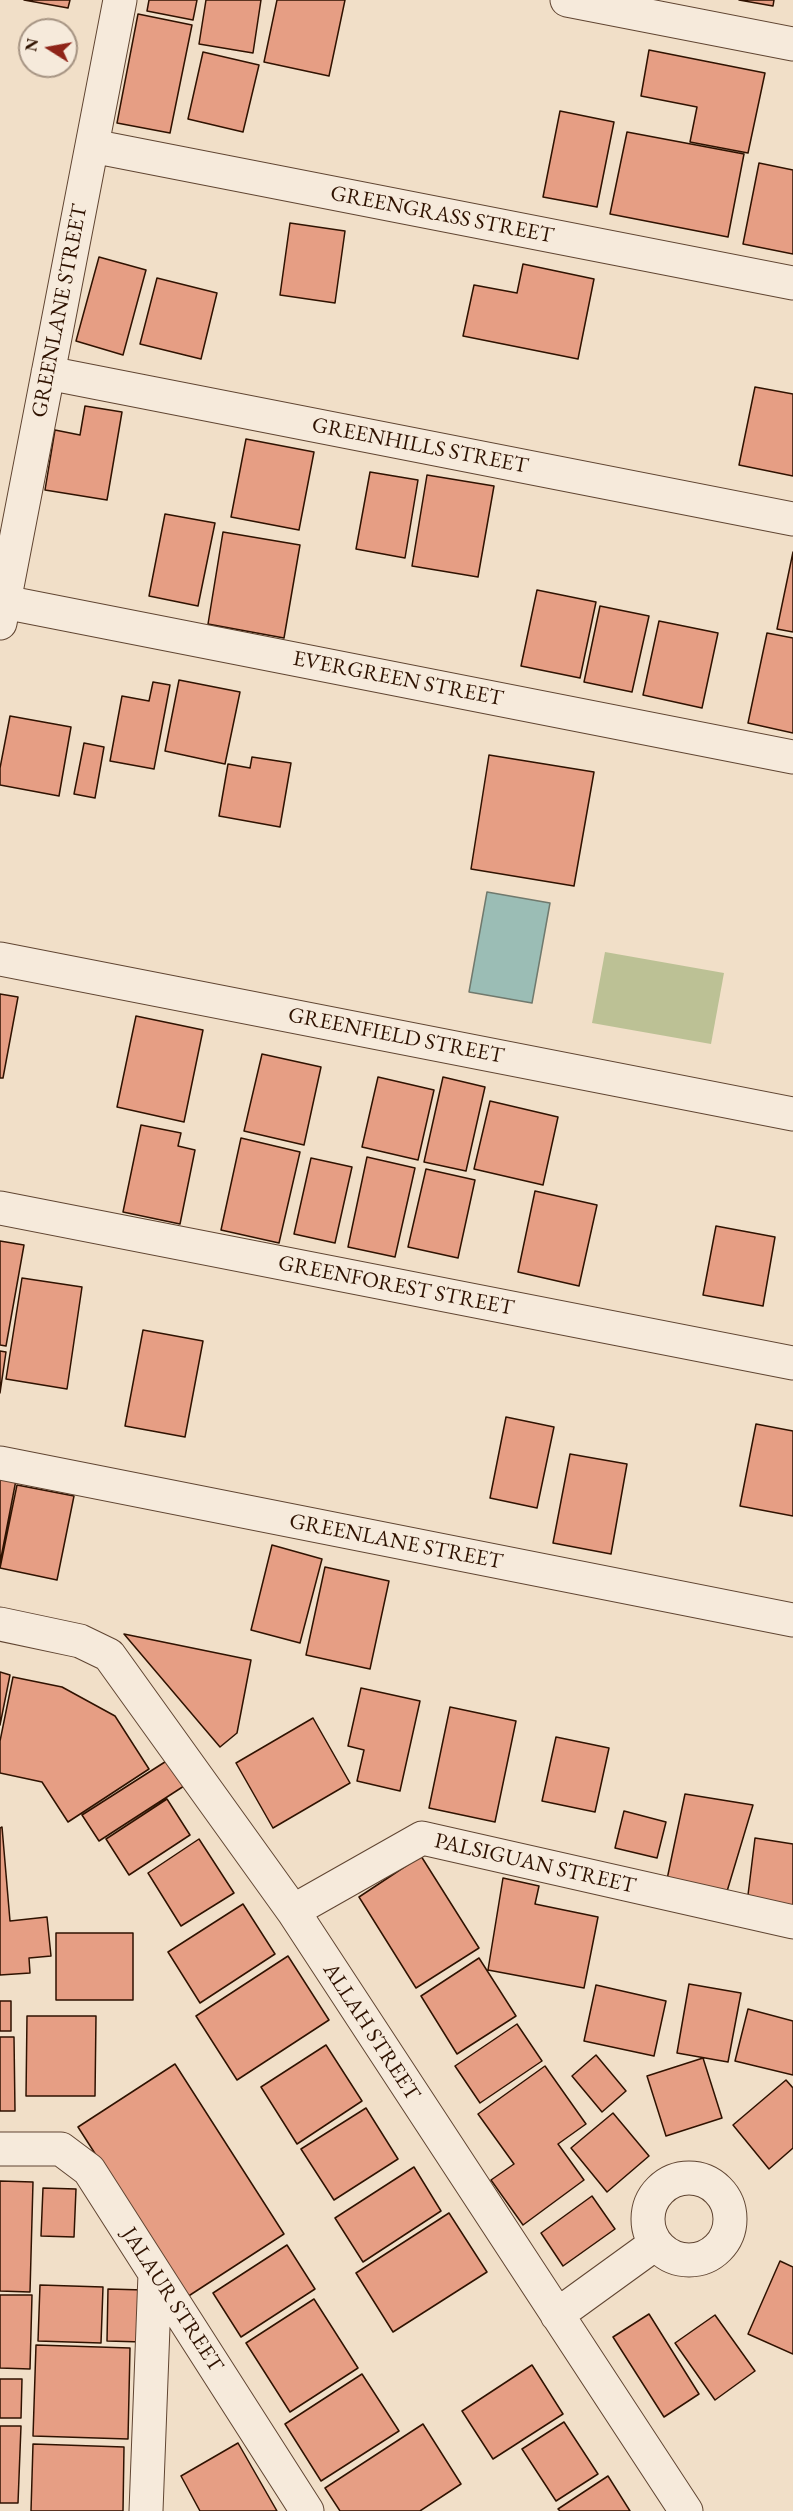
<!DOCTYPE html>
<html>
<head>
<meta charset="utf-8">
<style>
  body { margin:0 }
  #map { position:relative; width:793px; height:2511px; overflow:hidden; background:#f1dfc8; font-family:"EB Garamond",serif }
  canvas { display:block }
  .north { position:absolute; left:18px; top:18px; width:60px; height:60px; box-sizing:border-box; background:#f6eadb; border:2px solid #a69483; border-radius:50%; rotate:281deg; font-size:16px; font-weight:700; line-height:24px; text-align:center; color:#2f1200 }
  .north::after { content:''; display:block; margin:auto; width:21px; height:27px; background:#8f2418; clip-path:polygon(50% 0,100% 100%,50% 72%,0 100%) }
</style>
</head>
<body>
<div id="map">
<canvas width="793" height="2511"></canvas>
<div class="north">N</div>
</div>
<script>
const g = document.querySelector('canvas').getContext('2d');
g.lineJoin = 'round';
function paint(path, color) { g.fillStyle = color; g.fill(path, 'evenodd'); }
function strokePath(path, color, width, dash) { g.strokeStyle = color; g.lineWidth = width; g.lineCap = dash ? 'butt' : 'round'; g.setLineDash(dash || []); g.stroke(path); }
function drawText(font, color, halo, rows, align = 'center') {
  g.font = font + ' "EB Garamond",serif'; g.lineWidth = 4.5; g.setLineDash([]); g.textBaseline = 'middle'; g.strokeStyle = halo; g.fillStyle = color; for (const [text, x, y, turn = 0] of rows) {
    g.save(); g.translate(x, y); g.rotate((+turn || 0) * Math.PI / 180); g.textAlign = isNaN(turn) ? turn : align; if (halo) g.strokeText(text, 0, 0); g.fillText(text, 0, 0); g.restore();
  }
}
const green = new Path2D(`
  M 605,952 L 724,973 L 711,1044 L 592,1023 Z`);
const water = new Path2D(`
  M 487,892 L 550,903 L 532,1003 L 469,992 Z`);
const building = new Path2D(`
  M 24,0 L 70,0 L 68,8 Z
  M 149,0 L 197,0 L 193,20 L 147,11 Z
  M 206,0 L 261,0 L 253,53 L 199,44 Z
  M 277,0 L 345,0 L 329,76 L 264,62 Z
  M 739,0 L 774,0 L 773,6 Z
  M 138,14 L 192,25 L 170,133 L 117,123 Z
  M 649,50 L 765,73 L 748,153 L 690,142 L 697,107 L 641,96 Z
  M 203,52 L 259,65 L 243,132 L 188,119 Z
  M 560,111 L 614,122 L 597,207 L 543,197 Z
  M 627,132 L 744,154 L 728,237 L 610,214 Z
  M 759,163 L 793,170 L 793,254 L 743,244 Z
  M 290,223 L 345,231 L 335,303 L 280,295 Z
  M 99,257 L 146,270 L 123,355 L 76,341 Z
  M 523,264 L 594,279 L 578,359 L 463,336 L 474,285 L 517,293 Z
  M 157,278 L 217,293 L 201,359 L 140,344 Z
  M 755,387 L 793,394 L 793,476 L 739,465 Z
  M 85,406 L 122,412 L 107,500 L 45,490 L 55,430 L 80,435 Z
  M 246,439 L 314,452 L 299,530 L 231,517 Z
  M 370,472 L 418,480 L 405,558 L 356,549 Z
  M 427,475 L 494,486 L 478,577 L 412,566 Z
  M 165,514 L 215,523 L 198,606 L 149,596 Z
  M 223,532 L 300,545 L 284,638 L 208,624 Z
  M 793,552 L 793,632 L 777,629 Z
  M 537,590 L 596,602 L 580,678 L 521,666 Z
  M 600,606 L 649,616 L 632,692 L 584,682 Z
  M 659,621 L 718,633 L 702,708 L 643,695 Z
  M 767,633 L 793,638 L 793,733 L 748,723 Z
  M 179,680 L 240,692 L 225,764 L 165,751 Z
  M 153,682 L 170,685 L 154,769 L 110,761 L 122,696 L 149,701 Z
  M 10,716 L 71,727 L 59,796 L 0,785 L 0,768 Z
  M 84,743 L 104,747 L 95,798 L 74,794 Z
  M 489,755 L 594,772 L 574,886 L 471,869 Z
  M 252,757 L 291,763 L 280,827 L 219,816 L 228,764 L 250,768 Z
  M 0,994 L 18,997 L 3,1078 L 0,1078 Z
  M 136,1016 L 203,1030 L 184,1122 L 117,1107 Z
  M 262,1054 L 321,1067 L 304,1145 L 244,1131 Z
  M 378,1077 L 434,1090 L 418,1160 L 362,1147 Z
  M 443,1077 L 485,1087 L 466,1171 L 424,1162 Z
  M 490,1101 L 558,1117 L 543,1185 L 474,1169 Z
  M 141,1125 L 181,1133 L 178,1146 L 195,1150 L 180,1224 L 123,1212 Z
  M 241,1138 L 300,1152 L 279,1243 L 221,1230 Z
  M 367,1157 L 415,1168 L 395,1257 L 348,1247 Z
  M 311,1158 L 352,1167 L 335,1243 L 294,1234 Z
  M 426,1169 L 475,1180 L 458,1258 L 408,1247 Z
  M 535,1191 L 597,1205 L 579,1286 L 518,1272 Z
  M 716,1226 L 775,1237 L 763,1306 L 703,1295 Z
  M 0,1241 L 24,1245 L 6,1346 L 0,1345 Z
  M 22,1278 L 82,1287 L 67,1389 L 6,1379 Z
  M 143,1330 L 203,1341 L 185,1437 L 125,1426 Z
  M 0,1351 L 6,1352 L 0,1393 Z
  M 506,1417 L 554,1427 L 537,1508 L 490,1498 Z
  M 756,1424 L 793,1431 L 793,1516 L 740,1506 Z
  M 570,1454 L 627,1464 L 611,1554 L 553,1543 Z
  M 0,1476 L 16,1480 L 0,1563 Z
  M 17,1485 L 74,1496 L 57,1580 L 0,1568 Z
  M 272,1545 L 322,1559 L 300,1643 L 251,1630 Z
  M 325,1567 L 389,1581 L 370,1669 L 306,1655 Z
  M 124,1634 L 251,1660 L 237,1733 L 220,1747 Z
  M 0,1672 L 10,1675 L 0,1725 Z
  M 13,1677 L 62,1687 L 115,1716 L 149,1769 L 68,1822 L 42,1782 L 0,1773 L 0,1741 Z
  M 361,1688 L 420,1701 L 400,1791 L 357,1781 L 364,1750 L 348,1746 Z
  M 450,1707 L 516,1721 L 495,1822 L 429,1808 Z
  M 313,1718 L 350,1783 L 273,1828 L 236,1763 Z
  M 556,1737 L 609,1748 L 595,1812 L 542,1801 Z
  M 168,1760 L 184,1786 L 99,1841 L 82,1815 Z
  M 685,1794 L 753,1805 L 725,1898 L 666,1884 Z
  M 167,1799 L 190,1835 L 129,1875 L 106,1839 Z
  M 624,1811 L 666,1822 L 657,1858 L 615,1848 Z
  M 2,1827 L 10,1921 L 47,1917 L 51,1956 L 29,1958 L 30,1973 L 0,1975 L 0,1828 Z
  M 755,1838 L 793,1844 L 793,1911 L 747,1903 Z
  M 199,1839 L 234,1893 L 181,1926 L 148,1873 Z
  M 421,1856 L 479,1948 L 416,1988 L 359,1897 Z
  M 503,1878 L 539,1886 L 535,1904 L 598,1917 L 584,1988 L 488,1970 Z
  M 243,1904 L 275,1954 L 200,2003 L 168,1952 Z
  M 56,1933 L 133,1933 L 133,2000 L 56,2000 Z
  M 288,1956 L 329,2020 L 237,2080 L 196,2016 Z
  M 479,1958 L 516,2016 L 457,2054 L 421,1996 Z
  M 689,1984 L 741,1993 L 728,2062 L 677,2053 Z
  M 596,1985 L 666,2001 L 654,2056 L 584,2041 Z
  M 0,2001 L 11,2001 L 11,2031 L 0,2031 Z
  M 748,2009 L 793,2021 L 793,2075 L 735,2061 Z
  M 27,2016 L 96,2016 L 95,2096 L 26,2096 Z
  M 517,2024 L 542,2061 L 480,2103 L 455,2066 Z
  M 0,2037 L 14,2037 L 15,2111 L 0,2111 Z
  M 326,2045 L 362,2101 L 297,2144 L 261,2087 Z
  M 596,2055 L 626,2091 L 602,2112 L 572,2076 Z
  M 703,2058 L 722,2118 L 666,2136 L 647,2076 Z
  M 175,2064 L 284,2234 L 187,2297 L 78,2127 Z
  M 545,2066 L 586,2124 L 558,2144 L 584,2180 L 523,2225 L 491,2180 L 514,2164 L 478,2114 Z
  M 786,2080 L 793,2088 L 793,2148 L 769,2169 L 733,2125 Z
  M 366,2108 L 398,2159 L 334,2200 L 301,2149 Z
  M 613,2113 L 649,2156 L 607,2192 L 571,2148 Z
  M 414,2167 L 441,2211 L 363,2262 L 335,2218 Z
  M 0,2181 L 33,2182 L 30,2292 L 0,2291 Z
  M 43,2188 L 76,2189 L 74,2237 L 41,2236 Z
  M 592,2196 L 615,2229 L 563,2266 L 541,2233 Z
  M 449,2213 L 487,2272 L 393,2332 L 356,2273 Z
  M 287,2245 L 315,2289 L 241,2337 L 213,2293 Z
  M 780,2261 L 793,2267 L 793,2354 L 748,2334 Z
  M 40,2285 L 103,2287 L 101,2343 L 38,2341 Z
  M 108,2289 L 144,2290 L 143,2342 L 107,2341 Z
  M 0,2295 L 32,2295 L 30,2369 L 0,2368 Z
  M 314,2299 L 358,2368 L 290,2412 L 246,2343 Z
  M 649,2314 L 699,2394 L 664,2417 L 613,2337 Z
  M 715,2315 L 755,2371 L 715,2400 L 675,2343 Z
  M 36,2345 L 130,2348 L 128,2439 L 33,2436 Z
  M 532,2365 L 563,2414 L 493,2459 L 462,2411 Z
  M 362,2374 L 399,2431 L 321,2481 L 285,2424 Z
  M 0,2379 L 22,2379 L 21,2418 L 0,2418 Z
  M 564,2422 L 598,2474 L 556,2501 L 522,2449 Z
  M 423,2424 L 461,2484 L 420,2511 L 340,2511 L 325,2488 Z
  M 0,2426 L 21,2426 L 18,2503 L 0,2503 Z
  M 238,2443 L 277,2511 L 200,2511 L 181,2476 Z
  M 33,2444 L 124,2447 L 123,2511 L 31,2511 Z
  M 608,2476 L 630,2511 L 560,2511 L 558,2509 Z`);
const minor = new Path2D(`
  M 567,0 L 793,44
  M 92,146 L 793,283
  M 48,373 L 793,519
  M 4,602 L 793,757
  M 0,623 L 120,0
  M 0,959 L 793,1114
  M 0,1208 L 793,1363
  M 0,1463 L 793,1620
  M 0,1624 L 80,1641 L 109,1655 L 293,1911 L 686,2511
  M 293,1911 L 422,1838 L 793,1922
  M 0,2149 L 61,2149 L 89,2170 L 307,2511
  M648 2219a41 41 0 1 1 82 0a41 41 0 1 1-82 0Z
  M 557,2315 L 655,2244
  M 146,2511 L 155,2274`);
const streetNames = [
  ["GREENGRASS STREET",442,215,11],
  ["GREENLANE STREET",60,311,-79],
  ["GREENHILLS STREET",420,446,11],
  ["EVERGREEN STREET",398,679,11],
  ["GREENFIELD STREET",396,1036,11],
  ["GREENFOREST STREET",396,1286,11],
  ["GREENLANE STREET",396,1542,11],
  ["PALSIGUAN STREET",535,1864,13],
  ["ALLAH STREET",371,2032,57],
  ["JALAUR STREET",172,2300,57]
];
paint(green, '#bcc195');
paint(water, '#9bbdb5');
strokePath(water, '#70796d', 1.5);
paint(building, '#e69e84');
strokePath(building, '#2f1200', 1.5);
strokePath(minor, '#604532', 35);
strokePath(minor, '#f6eadb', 33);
drawText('22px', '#2f1200', '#f6eadb', streetNames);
</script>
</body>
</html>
